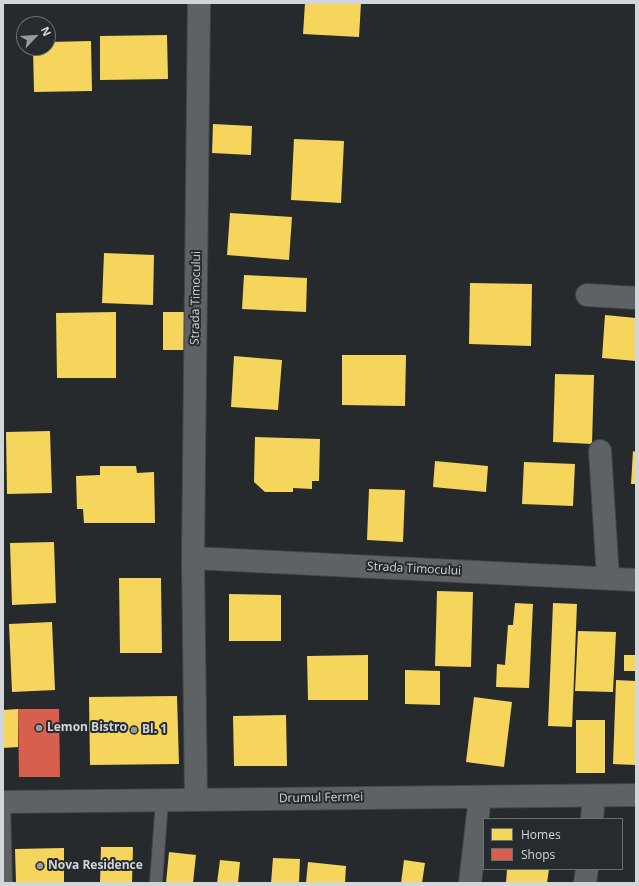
<!DOCTYPE html>
<html>
<head>
<meta charset="utf-8">
<style>
  body { margin:0 }
  #map { position:relative; width:639px; height:886px; overflow:hidden; background:#272a2d; font-family:"Open Sans",sans-serif }
  canvas { display:block }
  .frame { position:absolute; inset:0; border:4px solid #d2d6d9; pointer-events:none }
  .legend { position:absolute; left:483px; top:818px; width:140px; height:52px; box-sizing:border-box; background:#252b2f; border:1px solid #6a6f73; margin:0; padding:5px 7px; list-style:none; font-size:12px; color:#d2d6d9 }
  .legend li { display:flex; align-items:center; gap:8px; height:20px }
  .legend b { width:20px; border:1px solid #6a6f73 }
  .north { position:absolute; left:16px; top:16px; width:40px; height:40px; box-sizing:border-box; background:#252b2f; border:1px solid #6a6f73; border-radius:50%; rotate:65deg; font-size:11px; font-weight:700; line-height:16px; text-align:center; color:#d2d6d9 }
  .north::after { content:''; display:block; margin:auto; width:14px; height:18px; background:#969a9d; clip-path:polygon(50% 0,100% 100%,50% 72%,0 100%) }
</style>
</head>
<body>
<div id="map">
<canvas width="639" height="886"></canvas>
<div class="frame"></div>
<ul class="legend">
<li><b style="height:11px;background:#f6d55c"></b>Homes</li>
<li><b style="height:11px;background:#d6604d"></b>Shops</li>
</ul>
<div class="north">N</div>
</div>
<script>
const g = document.querySelector('canvas').getContext('2d');
g.lineJoin = 'round';
function paint(path, color) { g.fillStyle = color; g.fill(path, 'evenodd'); }
function strokePath(path, color, width, dash) { g.strokeStyle = color; g.lineWidth = width; g.lineCap = dash ? 'butt' : 'round'; g.setLineDash(dash || []); g.stroke(path); }
function drawText(font, color, halo, rows, align = 'center') {
  g.font = font + ' "Open Sans",sans-serif'; g.lineWidth = 4; g.setLineDash([]); g.textBaseline = 'middle'; g.strokeStyle = halo; g.fillStyle = color; for (const [text, x, y, turn = 0] of rows) {
    g.save(); g.translate(x, y); g.rotate((+turn || 0) * Math.PI / 180); g.textAlign = isNaN(turn) ? turn : align; if (halo) g.strokeText(text, 0, 0); g.fillText(text, 0, 0); g.restore();
  }
}
const homes = new Path2D(`
  M 305,3 L 361,3 L 359,37 L 303,34 Z
  M 167,35 L 168,79 L 100,80 L 100,36 Z
  M 91,41 L 92,91 L 34,92 L 33,48 L 48,48 L 48,42 Z
  M 213,124 L 252,126 L 251,155 L 212,153 Z
  M 294,139 L 344,141 L 341,203 L 291,200 Z
  M 230,213 L 292,217 L 289,260 L 227,255 Z
  M 104,253 L 154,255 L 153,305 L 102,303 Z
  M 244,275 L 307,278 L 306,312 L 242,309 Z
  M 470,283 L 532,284 L 531,346 L 469,344 Z
  M 116,312 L 116,378 L 57,378 L 56,313 Z
  M 163,312 L 191,312 L 191,350 L 163,350 Z
  M 605,315 L 636,318 L 636,361 L 602,358 Z
  M 342,355 L 406,355 L 405,406 L 342,405 Z
  M 234,356 L 282,360 L 278,410 L 231,407 Z
  M 555,374 L 594,375 L 592,444 L 553,442 Z
  M 50,431 L 52,493 L 7,494 L 6,432 Z
  M 255,437 L 320,439 L 319,481 L 312,481 L 312,489 L 293,488 L 293,492 L 265,492 L 254,482 Z
  M 633,451 L 636,452 L 636,484 L 631,484 Z
  M 435,461 L 488,466 L 486,492 L 433,487 Z
  M 524,462 L 575,464 L 573,506 L 522,504 Z
  M 100,466 L 136,466 L 137,473 L 154,472 L 155,523 L 84,523 L 83,509 L 77,509 L 76,476 L 100,475 Z
  M 369,489 L 405,490 L 403,542 L 367,540 Z
  M 54,542 L 56,603 L 12,605 L 10,543 Z
  M 119,578 L 161,578 L 162,653 L 120,653 Z
  M 437,591 L 473,592 L 471,667 L 435,666 Z
  M 229,594 L 281,595 L 281,641 L 229,641 Z
  M 515,603 L 533,604 L 529,688 L 496,687 L 497,664 L 505,665 L 508,625 L 513,625 Z
  M 553,603 L 577,604 L 572,727 L 548,726 Z
  M 52,622 L 55,690 L 12,692 L 9,624 Z
  M 578,631 L 616,632 L 613,692 L 575,691 Z
  M 368,655 L 368,700 L 308,700 L 307,656 Z
  M 624,655 L 636,655 L 636,671 L 624,671 Z
  M 405,670 L 440,671 L 440,705 L 405,704 Z
  M 616,680 L 636,681 L 636,765 L 613,764 Z
  M 177,696 L 179,764 L 90,765 L 89,697 Z
  M 474,697 L 512,702 L 504,767 L 466,762 Z
  M 18,709 L 18,747 L 3,748 L 3,710 Z
  M 286,715 L 287,766 L 234,766 L 233,716 Z
  M 576,720 L 605,720 L 605,773 L 576,773 Z
  M 101,847 L 133,847 L 132,883 L 100,883 Z
  M 64,848 L 64,883 L 16,883 L 15,849 Z
  M 169,852 L 196,855 L 193,883 L 166,883 Z
  M 273,858 L 300,859 L 299,883 L 271,883 Z
  M 220,860 L 240,862 L 238,883 L 217,883 Z
  M 404,860 L 425,863 L 422,883 L 401,883 Z
  M 308,862 L 346,866 L 345,883 L 306,883 Z
  M 507,869 L 549,869 L 547,883 L 506,883 Z`);
const shops = new Path2D(`
  M 18,709 L 59,709 L 60,777 L 19,777 Z`);
const service = new Path2D(`
  M 4,802 L 6,883
  M 156,883 L 162,800`);
const minor = new Path2D(`
  M 587,295 L 636,298
  M 600,451 L 608,578
  M 193,558 L 636,580
  M 196,800 L 193,558 L 199,3
  M 592,819 L 594,796
  M 470,883 L 480,797
  M 585,883 L 587,869`);
const tertiary = new Path2D(`
  M 3,802 L 636,795`);
const markers = [
  [39,728,4,"#969a9d"],
  [134,730,4,"#969a9d"],
  [40,866,4,"#969a9d"]
];
const streetNames = [
  ["Strada Timocului",196,298,-89],
  ["Strada Timocului",414,569,3],
  ["Drumul Fermei",321,798,-1]
];
const poiNames = [
  ["Lemon Bistro",47,728],
  ["Bl. 1",142,730],
  ["Nova Residence",48,866]
];
paint(homes, '#f6d55c');
paint(shops, '#d6604d');
strokePath(service, '#434648', 14);
strokePath(minor, '#434648', 24);
strokePath(tertiary, '#434648', 24);
strokePath(service, '#5f6264', 12);
strokePath(minor, '#5f6264', 22);
strokePath(tertiary, '#5f6264', 22);
for (const [x, y, r, color] of markers) { const dot = new Path2D(); dot.arc(x, y, r, 0, 2 * Math.PI); g.fillStyle = color; g.fill(dot); strokePath(dot, '#252b2f', 1.5); }
drawText('12px', '#d2d6d9', '#252b2f', streetNames);
drawText('bold 12px', '#d2d6d9', '#252b2f', poiNames, 'left');
</script>
</body>
</html>
